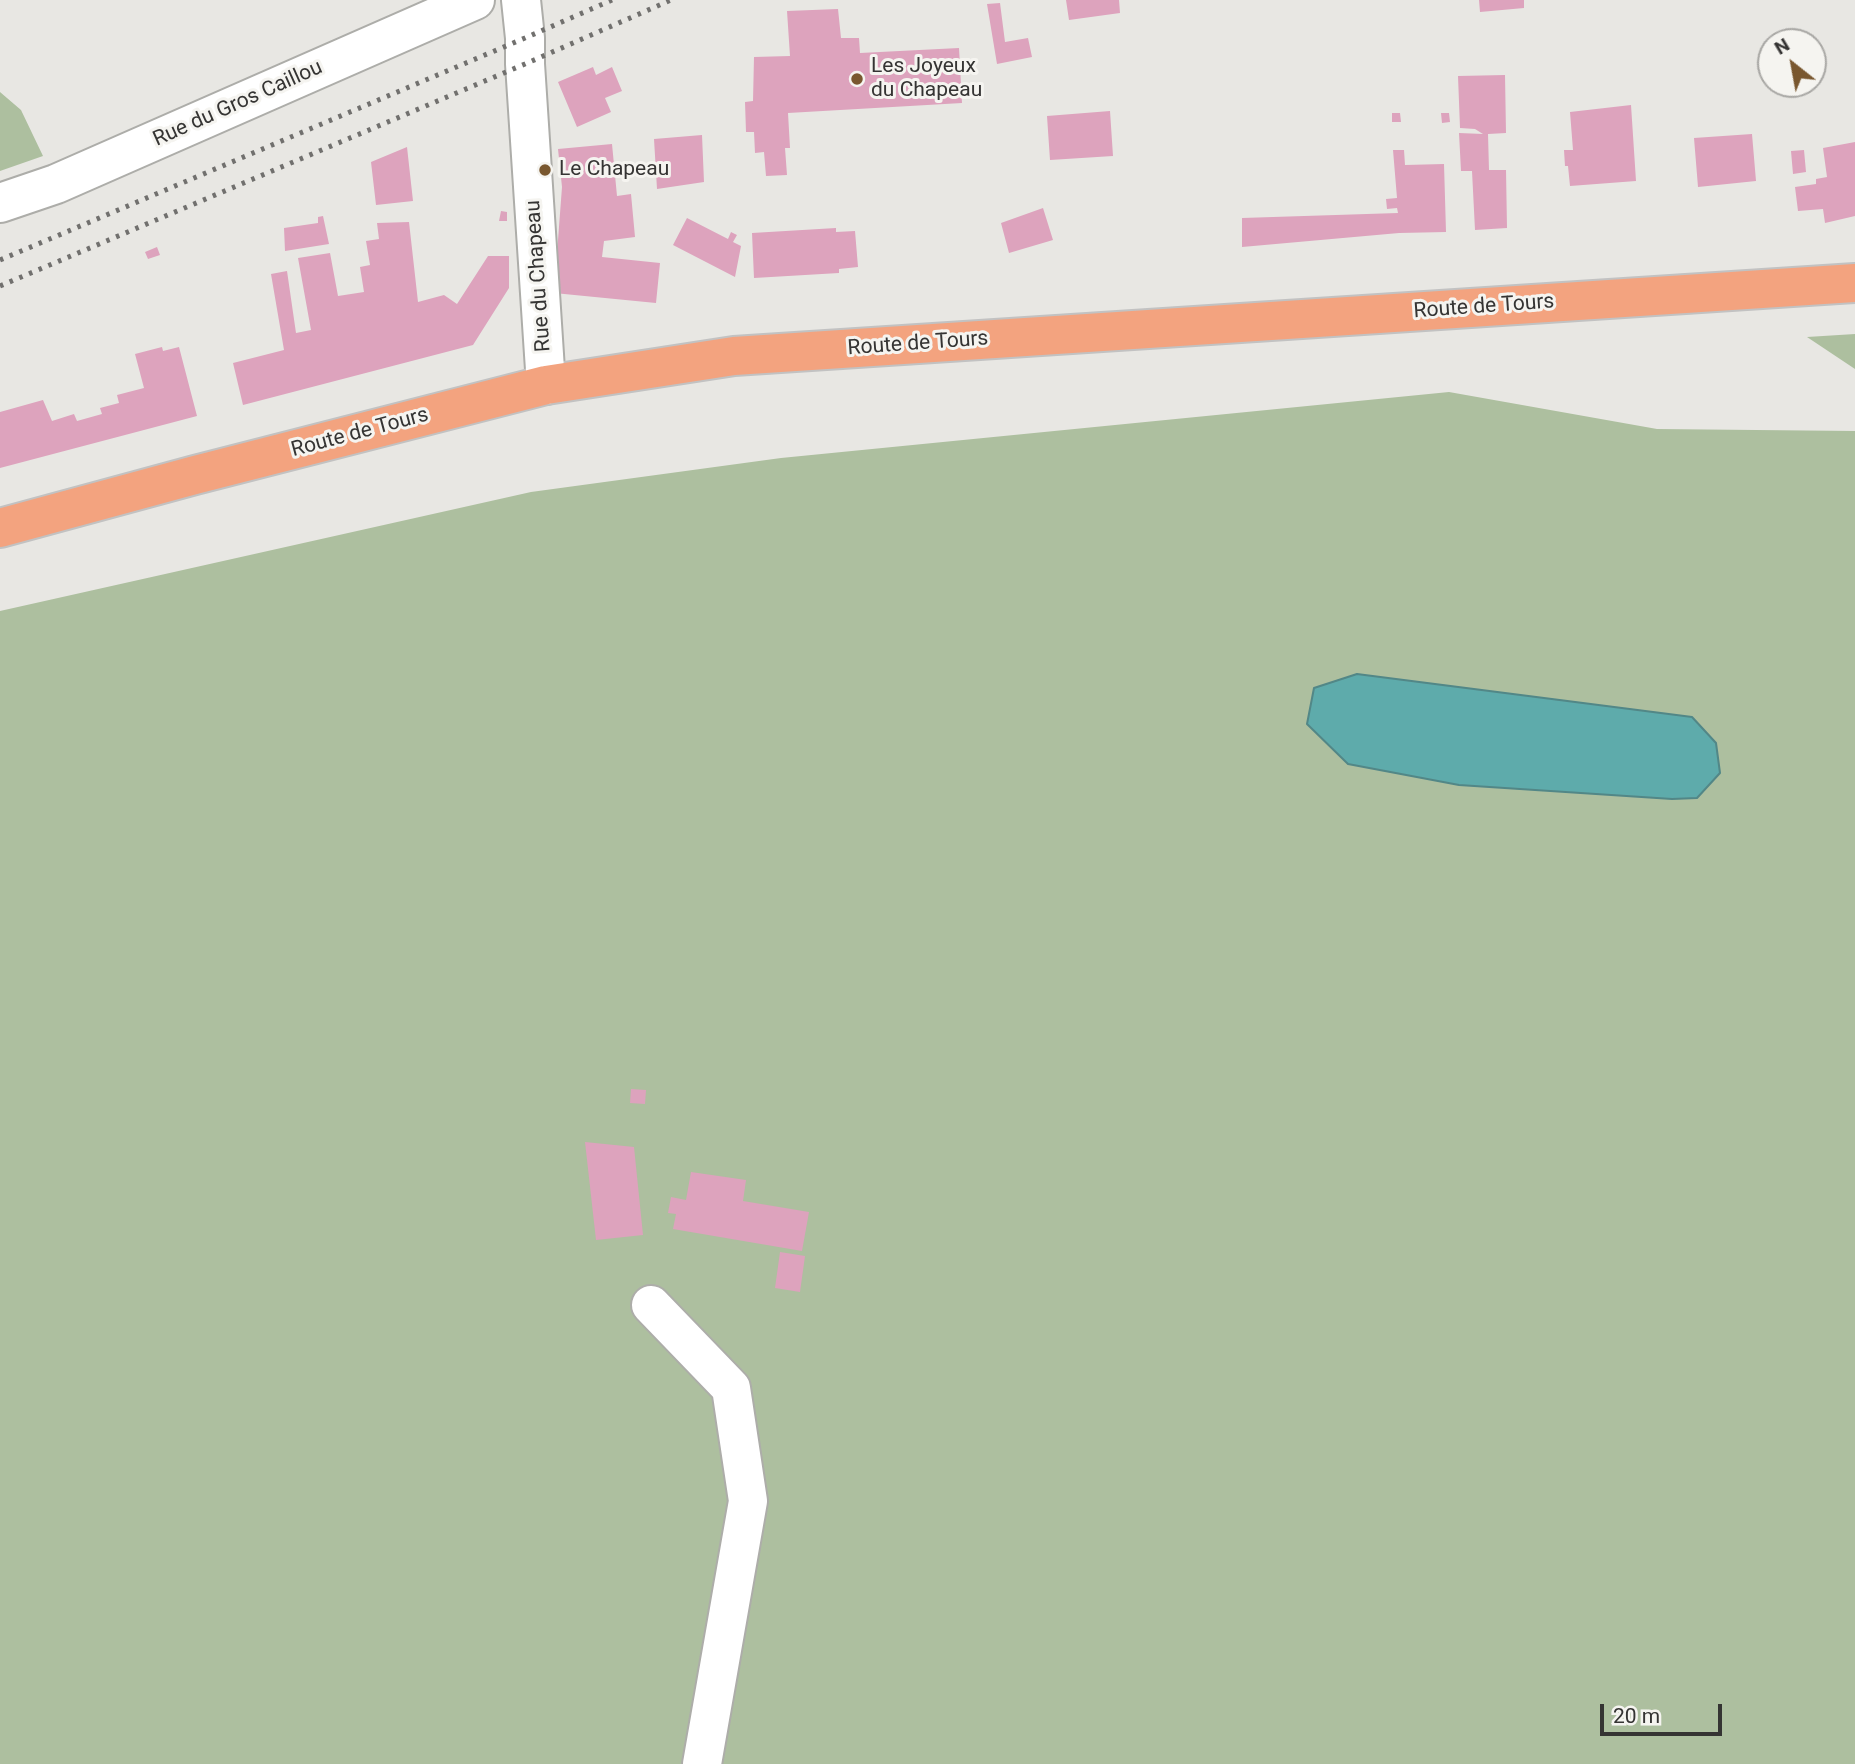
<!DOCTYPE html>
<html>
<head>
<meta charset="utf-8">
<style>
  body { margin:0 }
  #map { position:relative; width:1855px; height:1764px; overflow:hidden; background:#e8e7e3; font-family:Roboto,sans-serif }
  canvas { display:block }
  .north { position:absolute; left:1757px; top:28px; width:70px; height:70px; box-sizing:border-box; background:#f5f4f0; border:2px solid #a8a7a4; border-radius:50%; rotate:329deg; font-size:19px; font-weight:700; line-height:28px; text-align:center; color:#353433 }
  .north::after { content:''; display:block; margin:auto; width:24px; height:32px; background:#79572f; clip-path:polygon(50% 0,100% 100%,50% 72%,0 100%) }
  .scale { position:absolute; left:1600px; top:1704px; width:122px; height:32px; box-sizing:border-box; border:4px solid #353433; border-top:0; padding-left:9px; font-size:21px; line-height:24px; white-space:nowrap; color:#353433; -webkit-text-stroke:5px #f5f4f0; paint-order:stroke }
</style>
</head>
<body>
<div id="map">
<canvas width="1855" height="1764"></canvas>
<div class="north">N</div>
<div class="scale">20 m</div>
</div>
<script>
const g = document.querySelector('canvas').getContext('2d');
g.lineJoin = 'round';
function paint(path, color) { g.fillStyle = color; g.fill(path, 'evenodd'); }
function strokePath(path, color, width, dash) { g.strokeStyle = color; g.lineWidth = width; g.lineCap = dash ? 'butt' : 'round'; g.setLineDash(dash || []); g.stroke(path); }
function drawText(font, color, halo, rows, align = 'center') {
  g.font = font + ' Roboto,sans-serif'; g.lineWidth = 6; g.setLineDash([]); g.textBaseline = 'middle'; g.strokeStyle = halo; g.fillStyle = color; for (const [text, x, y, turn = 0] of rows) {
    g.save(); g.translate(x, y); g.rotate((+turn || 0) * Math.PI / 180); g.textAlign = isNaN(turn) ? turn : align; if (halo) g.strokeText(text, 0, 0); g.fillText(text, 0, 0); g.restore();
  }
}
const green = new Path2D(`
  M 0,92 L 21,110 L 43,156 L 0,171 Z
  M 1855,334 L 1855,369 L 1807,337 Z
  M 1449,392 L 1657,429 L 1855,431 L 1855,1764 L 0,1764 L 0,611 L 531,492 L 781,458 Z`);
const water = new Path2D(`
  M 1357,674 L 1692,717 L 1716,743 L 1720,773 L 1697,798 L 1672,799 L 1459,785 L 1348,764 L 1307,724 L 1314,688 Z`);
const building = new Path2D(`
  M 1066,0 L 1119,0 L 1120,13 L 1069,20 Z
  M 1479,0 L 1524,0 L 1524,8 L 1480,12 Z
  M 1000,3 L 1005,42 L 1028,38 L 1032,57 L 997,64 L 987,4 Z
  M 838,9 L 841,38 L 859,38 L 860,53 L 959,48 L 962,103 L 788,113 L 790,148 L 785,148 L 787,175 L 766,176 L 764,152 L 755,153 L 754,132 L 746,132 L 745,102 L 753,101 L 754,57 L 790,56 L 787,11 Z
  M 593,67 L 596,75 L 612,67 L 622,91 L 605,98 L 611,112 L 577,127 L 558,82 Z
  M 1505,75 L 1506,133 L 1488,134 L 1489,170 L 1506,170 L 1507,228 L 1475,230 L 1472,171 L 1461,171 L 1459,133 L 1483,134 L 1475,129 L 1460,128 L 1458,76 Z
  M 1631,105 L 1636,181 L 1570,186 L 1568,166 L 1565,166 L 1564,150 L 1573,150 L 1570,112 Z
  M 1110,111 L 1113,156 L 1050,160 L 1047,116 Z
  M 1392,113 L 1400,113 L 1401,122 L 1392,122 Z
  M 1441,113 L 1449,113 L 1450,122 L 1442,123 Z
  M 1752,134 L 1756,181 L 1698,187 L 1694,138 Z
  M 702,135 L 704,182 L 657,189 L 654,139 Z
  M 1855,142 L 1855,216 L 1825,223 L 1823,209 L 1798,211 L 1795,187 L 1816,184 L 1816,179 L 1827,177 L 1823,148 Z
  M 612,144 L 617,196 L 631,194 L 635,237 L 604,241 L 602,257 L 660,263 L 656,303 L 554,293 L 562,187 L 558,149 Z
  M 407,147 L 413,201 L 376,205 L 371,162 Z
  M 1393,150 L 1404,150 L 1405,165 L 1444,164 L 1446,232 L 1399,233 L 1242,247 L 1242,218 L 1398,213 L 1397,208 L 1387,209 L 1386,199 L 1397,198 Z
  M 1804,150 L 1806,172 L 1793,174 L 1791,151 Z
  M 1043,208 L 1053,240 L 1009,253 L 1001,223 Z
  M 501,211 L 507,212 L 507,221 L 499,221 Z
  M 323,216 L 329,244 L 285,251 L 284,228 L 318,223 L 318,217 Z
  M 687,218 L 728,239 L 731,232 L 737,235 L 733,242 L 741,246 L 735,277 L 673,245 Z
  M 409,222 L 418,302 L 444,295 L 457,304 L 488,256 L 509,256 L 509,288 L 473,345 L 243,405 L 233,363 L 284,350 L 271,274 L 287,271 L 296,333 L 311,330 L 298,258 L 330,253 L 338,296 L 364,292 L 360,267 L 370,265 L 366,241 L 379,239 L 377,223 Z
  M 836,228 L 836,232 L 855,231 L 858,267 L 839,269 L 839,273 L 754,278 L 752,233 Z
  M 157,247 L 160,255 L 148,259 L 145,252 Z
  M 162,347 L 163,351 L 179,347 L 197,416 L 0,468 L 0,412 L 43,400 L 52,421 L 74,414 L 77,421 L 102,414 L 100,408 L 119,403 L 117,395 L 144,388 L 135,354 Z
  M 631,1089 L 646,1090 L 645,1104 L 630,1103 Z
  M 585,1142 L 634,1147 L 643,1235 L 596,1240 Z
  M 691,1172 L 746,1180 L 743,1201 L 809,1212 L 802,1251 L 673,1229 L 676,1214 L 668,1213 L 671,1197 L 686,1200 Z
  M 780,1252 L 805,1256 L 800,1292 L 775,1288 Z`);
const minor = new Path2D(`
  M 521,0 L 525,38 L 525,64 L 546,385
  M 0,203 L 56,184 L 475,0
  M 651,1305 L 731,1388 L 748,1501 L 702,1764`);
const major = new Path2D(`
  M 0,528 L 195,475 L 546,385 L 734,356 L 1855,283`);
const rail = new Path2D(`
  M 0,260 L 525,38 L 612,0
  M 0,286 L 525,64 L 671,0`);
const markers = [
  [857,79,7,"#79572f"],
  [545,170,7,"#79572f"]
];
const poiNames = [
  ["Les Joyeux",871,67],
  ["du Chapeau",871,91],
  ["Le Chapeau",559,170]
];
const streetNames = [
  ["Rue du Gros Caillou",238,104,-24],
  ["Rue du Chapeau",539,276,-94],
  ["Route de Tours",1484,307,-4],
  ["Route de Tours",918,344,-4],
  ["Route de Tours",360,433,-15]
];
paint(green, '#adbf9f');
paint(water, '#5eabab');
strokePath(water, '#528787', 2);
paint(building, '#dda3bd');
strokePath(minor, '#adada9', 42);
strokePath(major, '#c2c2c2', 42);
strokePath(minor, '#fff', 38);
strokePath(major, '#f3a37f', 38);
strokePath(rail, '#71706e', 5, [3.5, 7]);
for (const [x, y, r, color] of markers) { const dot = new Path2D(); dot.arc(x, y, r, 0, 2 * Math.PI); g.fillStyle = color; g.fill(dot); strokePath(dot, '#f5f4f0', 2.5); }
drawText('21px', '#353433', '#f5f4f0', poiNames, 'left');
drawText('21px', '#353433', '#f5f4f0', streetNames);
</script>
</body>
</html>
